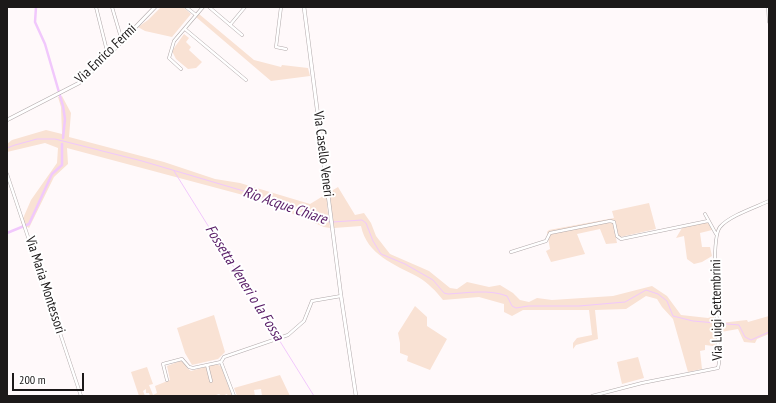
<!DOCTYPE html>
<html>
<head>
<meta charset="utf-8">
<style>
  body { margin:0 }
  #map { position:relative; width:776px; height:403px; overflow:hidden; background:#fff9fa; font-family:"PT Sans Narrow",sans-serif }
  canvas { display:block }
  .frame { position:absolute; inset:0; border:8px solid #1c1919; pointer-events:none }
  .scale { position:absolute; left:12px; top:373px; width:72px; height:18px; box-sizing:border-box; border:2px solid #1c1919; border-top:0; padding-left:5px; font-size:12px; line-height:14px; white-space:nowrap; color:#1c1919; -webkit-text-stroke:3px #fff; paint-order:stroke }
</style>
</head>
<body>
<div id="map">
<canvas width="776" height="403"></canvas>
<div class="frame"></div>
<div class="scale">200 m</div>
</div>
<script>
const g = document.querySelector('canvas').getContext('2d');
g.lineJoin = 'round';
function paint(path, color) { g.fillStyle = color; g.fill(path, 'evenodd'); }
function strokePath(path, color, width, dash) { g.strokeStyle = color; g.lineWidth = width; g.lineCap = dash ? 'butt' : 'round'; g.setLineDash(dash || []); g.stroke(path); }
function drawText(font, color, halo, rows, align = 'center') {
  g.font = font + ' "PT Sans Narrow",sans-serif'; g.lineWidth = 4; g.setLineDash([]); g.textBaseline = 'middle'; g.strokeStyle = halo; g.fillStyle = color; for (const [text, x, y, turn = 0] of rows) {
    g.save(); g.translate(x, y); g.rotate((+turn || 0) * Math.PI / 180); g.textAlign = isNaN(turn) ? turn : align; if (halo) g.strokeText(text, 0, 0); g.fillText(text, 0, 0); g.restore();
  }
}
const green = new Path2D(`
  M 161,7 L 183,7 L 191,14 L 172,37 L 145,31 L 138,27 L 148,20 Z
  M 199,14 L 254,60 L 281,67 L 282,65 L 308,68 L 310,76 L 271,81 L 196,17 Z
  M 184,34 L 189,38 L 186,42 L 191,47 L 189,50 L 202,62 L 196,68 L 188,69 L 176,59 L 172,51 Z
  M 62,96 L 71,113 L 69,137 L 164,162 L 215,179 L 240,183 L 310,204 L 338,187 L 355,215 L 364,213 L 371,223 L 376,236 L 390,254 L 429,271 L 450,288 L 457,289 L 467,282 L 489,287 L 500,285 L 513,293 L 520,300 L 529,302 L 537,298 L 552,300 L 613,296 L 652,286 L 667,296 L 681,315 L 708,318 L 714,316 L 715,321 L 720,323 L 747,320 L 748,322 L 769,316 L 769,334 L 757,339 L 755,343 L 744,342 L 738,329 L 721,332 L 719,334 L 720,343 L 713,346 L 705,345 L 705,350 L 700,351 L 702,369 L 688,372 L 673,319 L 662,307 L 657,299 L 646,296 L 626,309 L 595,310 L 598,339 L 576,345 L 573,349 L 573,343 L 577,338 L 592,335 L 589,310 L 523,310 L 512,316 L 504,312 L 504,304 L 479,297 L 443,300 C 436,291 428,283 418,277 C 394,264 367,255 361,226 L 334,228 L 330,204 L 327,205 L 330,228 L 324,227 L 258,199 L 67,148 L 68,164 L 54,177 L 29,228 L 21,223 L 31,200 L 57,163 L 58,148 L 45,143 L 7,152 L 7,144 L 12,140 L 46,130 L 62,134 L 61,107 L 58,97 Z
  M 649,203 L 656,229 L 616,238 L 617,243 L 606,244 L 600,229 L 577,234 L 585,254 L 551,262 L 546,251 L 550,249 L 547,232 L 549,230 L 614,218 L 612,211 Z
  M 708,222 L 712,230 L 700,233 L 702,247 L 710,247 L 712,256 L 702,262 L 694,264 L 687,259 L 684,236 L 676,238 L 682,228 Z
  M 415,306 L 427,317 L 427,326 L 447,339 L 430,370 L 407,361 L 408,356 L 400,353 L 400,343 L 398,333 Z
  M 214,315 L 225,352 L 218,359 L 192,365 L 185,353 L 177,328 Z
  M 638,357 L 644,378 L 622,384 L 617,362 Z
  M 180,361 L 185,362 L 187,368 L 191,371 L 215,364 L 221,366 L 232,396 L 228,396 L 227,394 L 222,396 L 219,394 L 213,396 L 150,396 L 149,393 L 146,393 L 146,389 L 143,391 L 145,396 L 139,396 L 131,372 L 147,367 L 153,384 L 149,385 L 153,395 L 157,393 L 155,386 L 170,380 L 167,366 Z
  M 280,375 L 290,396 L 262,396 L 261,389 L 254,390 L 255,396 L 237,396 L 234,388 Z`);
const stream = new Path2D(`
  M 7,148 L 15,145 L 37,139 L 55,139 L 142,161 L 247,192 L 283,206 L 302,209 L 330,222
  M 174,171 L 314,396
  M 333,222 L 362,220 L 366,223 L 373,241 L 381,254 L 405,264 L 433,280 L 444,293 L 448,294 C 467,293 489,289 507,296 L 512,306 L 516,308 L 528,306 L 579,306 L 625,302 L 646,290 L 658,294 L 667,301 L 673,316 L 693,321 L 739,325 L 745,337 L 751,340 L 769,332`);
const canal = new Path2D(`
  M 36,7 L 35,22 L 45,44 L 63,106 L 65,119 L 63,138
  M 7,233 L 29,224 L 52,174 L 62,165 L 62,144`);
const minor = new Path2D(`
  M 96,7 L 108,55
  M 112,7 L 122,41
  M 186,7 L 196,15
  M 209,7 L 242,35
  M 281,7 L 276,47 L 286,49
  M 768,7 L 769,22
  M 230,25 L 245,7
  M 185,29 L 246,80
  M 181,69 L 169,58 L 174,41 L 203,7
  M 7,174 L 81,396
  M 705,214 L 716,234
  M 511,252 L 546,241 L 550,233 L 610,221 L 614,222 L 617,236 L 621,239 L 708,221
  M 207,365 L 211,381
  M 167,380 L 163,364 L 182,359 L 189,367 L 193,368 L 221,362
  M 234,396 L 221,362 L 224,357 L 288,335 L 304,321 L 312,301 L 341,296
  M 592,396 L 642,383 L 718,368 L 719,363 C 719,340 709,240 720,227 C 729,216 756,207 769,201`);
const tertiary = new Path2D(`
  M 304,7 L 341,296 L 356,396
  M 7,120 L 79,83 L 96,68 L 155,7`);
const streetNames = [
  ["Via Enrico Fermi",106,54,-44],
  ["Via Casello Veneri",323,154,83],
  ["Via Maria Montessori",45,285,72],
  ["Via Luigi Settembrini",717,310,-91]
];
const waterNames = [
  ["Rio Acque Chiare",285,206,19],
  ["Fossetta Veneri o la Fossa",244,283,58]
];
paint(green, '#f9e2d4');
strokePath(stream, '#f1c8fc', 1);
strokePath(canal, '#f1c8fc', 2.5);
strokePath(minor, '#b1a9aa', 3.5);
strokePath(tertiary, '#b1a9aa', 4);
strokePath(minor, '#fff', 2.5);
strokePath(tertiary, '#fff', 3);
drawText('14px', '#1c1919', '#fff', streetNames);
drawText('italic 15px', '#571a65', '#fff', waterNames);
</script>
</body>
</html>
